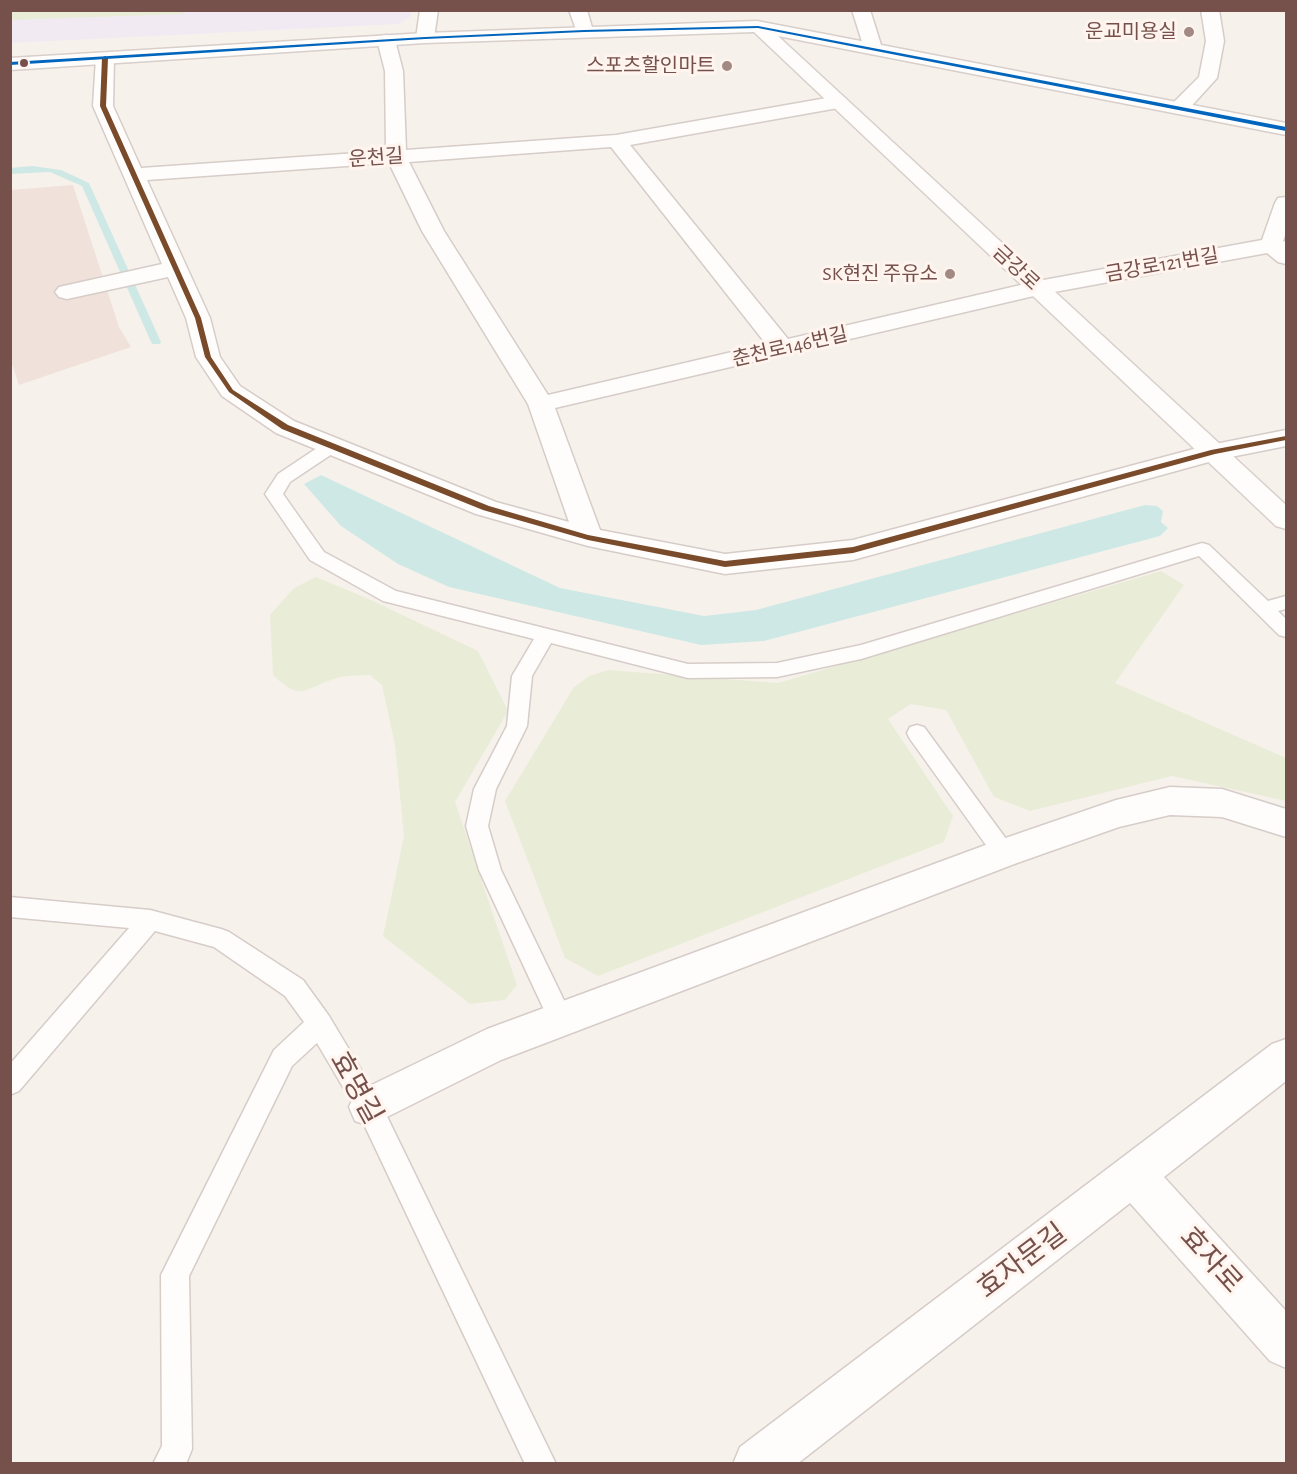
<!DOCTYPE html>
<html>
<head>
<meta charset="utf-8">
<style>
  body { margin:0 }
  #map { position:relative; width:1297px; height:1474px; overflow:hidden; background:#f7f1ec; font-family:"Alegreya Sans",sans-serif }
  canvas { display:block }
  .frame { position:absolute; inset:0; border:12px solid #76514c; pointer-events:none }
</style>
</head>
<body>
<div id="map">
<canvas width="1297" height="1474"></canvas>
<div class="frame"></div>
</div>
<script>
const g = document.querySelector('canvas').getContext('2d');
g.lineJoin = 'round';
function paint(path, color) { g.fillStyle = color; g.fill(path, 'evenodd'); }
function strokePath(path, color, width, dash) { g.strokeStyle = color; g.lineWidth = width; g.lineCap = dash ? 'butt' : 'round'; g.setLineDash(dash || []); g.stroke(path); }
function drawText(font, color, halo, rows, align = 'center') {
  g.font = font + ' "Alegreya Sans","Noto Sans KR",sans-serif'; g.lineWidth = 6; g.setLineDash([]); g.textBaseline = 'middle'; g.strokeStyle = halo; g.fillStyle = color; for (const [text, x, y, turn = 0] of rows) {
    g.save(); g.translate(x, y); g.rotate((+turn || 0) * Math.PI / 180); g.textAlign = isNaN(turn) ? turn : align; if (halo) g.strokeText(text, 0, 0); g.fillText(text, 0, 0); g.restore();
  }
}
const residential = new Path2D(`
  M 73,185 L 119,327 L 131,347 L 19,385 L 10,358 L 10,190 Z`);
const education = new Path2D(`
  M 10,11 L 411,11 L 410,17 L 399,24 L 11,43 Z`);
const green = new Path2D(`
  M 10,11 L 11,10 L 184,11 L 183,14 L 11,20 Z
  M 1161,571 L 1184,585 L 1115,683 L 1286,758 L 1286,801 L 1172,776 L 1030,811 L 994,797 L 946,710 L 911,704 L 888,719 L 953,816 L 944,842 L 598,976 L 565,958 L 505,801 L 574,687 L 589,676 L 608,670 L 778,683 Z
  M 316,577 L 371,600 L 478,651 L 508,711 L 455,802 L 517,985 L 505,1000 L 470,1004 L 383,936 L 404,836 L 395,745 L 382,685 L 370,675 C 359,676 347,675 337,678 C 304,688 302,703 273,675 L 270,615 L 294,588 Z`);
const water = new Path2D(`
  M 321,475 L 560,588 L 704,616 L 756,610 L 1145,505 L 1157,506 L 1163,511 L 1161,522 L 1168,528 L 1160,536 L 764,641 L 701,645 L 449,587 L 398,564 L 341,526 L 304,484 Z`);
const stream = new Path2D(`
  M 32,166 L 61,170 L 89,183 L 161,342 L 160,344 L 152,344 L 151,342 L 82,186 L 50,172 L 10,174 L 10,168 Z`);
const lane = new Path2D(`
  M 332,441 L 338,442 L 341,446 L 338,450 L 290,482 L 283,494 L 324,552 L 396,591 L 688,664 L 777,663 L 861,645 L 1202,543 L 1209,545 L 1268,601 L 1286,596 L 1286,609 L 1278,611 L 1286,619 L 1286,637 L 1279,635 L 1199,556 L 861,659 L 777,677 L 688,678 L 551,643 L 532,676 L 527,726 L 496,789 L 488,826 L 501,870 L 573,1019 L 570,1027 L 561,1030 L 552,1027 L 479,870 L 466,826 L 474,789 L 507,726 L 512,676 L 534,639 L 383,601 L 310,560 L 265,494 L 278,474 L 326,442 Z
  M 917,725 L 924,727 L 1012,847 L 1015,853 L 1012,859 L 1004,862 L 996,859 L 910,739 L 907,733 L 910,727 Z
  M 10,897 L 150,910 L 221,929 L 229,932 L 303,980 L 329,1016 L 378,1098 L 556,1464 L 525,1464 L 360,1116 L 317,1043 L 292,1066 L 189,1276 L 192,1449 L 186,1464 L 153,1464 L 162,1446 L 161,1275 L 274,1050 L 304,1022 L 285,996 L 214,947 L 155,931 L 19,1091 L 10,1095 L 10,1064 L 129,928 L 10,917 Z`);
const street = new Path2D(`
  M 420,10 L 438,10 L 434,38 L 431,42 L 419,42 L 416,38 Z
  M 569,10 L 587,10 L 593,31 L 590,35 L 578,35 Z
  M 852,10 L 870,10 L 882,48 L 879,52 L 867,52 L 864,48 Z
  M 1201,10 L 1219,10 L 1224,41 L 1217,78 L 1186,112 L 1172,112 L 1169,108 L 1172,104 L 1199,77 L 1206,41 Z
  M 386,35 L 392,36 L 395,40 L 403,71 L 406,150 L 616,135 L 838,96 L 845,98 L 848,102 L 845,106 L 838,108 L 630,145 L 788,339 L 1038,281 L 1262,240 L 1275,203 L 1278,198 L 1286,197 L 1286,233 L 1283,241 L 1286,242 L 1286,264 L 1278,262 L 1267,253 L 1038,295 L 555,408 L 600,530 L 725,554 L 853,540 L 1205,446 L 1286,430 L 1286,446 L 1216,460 L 853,560 L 725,574 L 588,546 L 476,514 L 276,433 L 222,396 L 196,357 L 186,318 L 168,277 L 67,299 L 59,297 L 55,292 L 59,287 L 162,264 L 93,106 L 96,58 L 99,54 L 111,54 L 114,58 L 113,106 L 141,168 L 386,151 L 385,71 L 377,40 L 380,36 ZM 611,147 L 766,344 L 548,395 L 444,231 L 409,162 ZM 389,163 L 422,231 L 528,404 L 569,522 L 496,502 L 294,421 L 240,386 L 220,357 L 210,318 L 147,180 Z
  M 1170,787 L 1222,789 L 1286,809 L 1286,837 L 1222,817 L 1170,815 L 1119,827 L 1017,863 L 501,1060 L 369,1126 L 355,1121 L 349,1107 L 355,1093 L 487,1029 L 991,843 L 1116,800 Z
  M 1286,1039 L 1286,1081 L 1164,1177 L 1286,1311 L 1286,1368 L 1270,1361 L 1130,1203 L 797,1464 L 733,1464 L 740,1447 L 1272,1044 Z`);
const secondary = new Path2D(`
  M 757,21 L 1286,123 L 1286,135 L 778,36 L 1286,505 L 1286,529 L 1276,526 L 754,32 L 425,43 L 10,70 L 10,58 L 425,33 Z`);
const bus1 = new Path2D(`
  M 105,56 L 108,58 L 106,106 L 201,318 L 211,357 L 233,390 L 288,425 L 489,506 L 588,535 L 725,561 L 853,547 L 1211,450 L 1286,436 L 1286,440 L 1215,454 L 853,553 L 725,567 L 588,540 L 483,510 L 282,429 L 229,392 L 205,357 L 195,318 L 100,106 L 102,58 Z`);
const bus2 = new Path2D(`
  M 758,26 L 1286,127 L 1286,131 L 758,28 L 584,32 L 425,39 L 10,65 L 10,62 L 425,37 L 584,30 Z`);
const markers = [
  [1189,32,6,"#a38984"],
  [24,63,5,"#76514c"],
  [727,66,6,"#a38984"],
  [950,274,6,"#a38984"]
];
const farPoinames = [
  ["운교미용실",1177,32],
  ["스포츠할인마트",715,66],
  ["SK현진 주유소",938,274]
];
const farStreetnames = [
  ["운천길",376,158,-4],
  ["금강로121번길",1162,265,-10],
  ["금강로",1016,268,43],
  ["춘천로146번길",790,347,-13]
];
const nearStreetnames = [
  ["효명길",356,1088,61],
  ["효자로",1211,1260,48],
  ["효자문길",1022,1261,-37]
];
paint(residential, '#f0e2da');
paint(education, '#f1eaf3');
paint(green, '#e9edd7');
paint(water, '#cee9e5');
paint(stream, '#cee9e5');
strokePath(lane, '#d6ccc8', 3);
strokePath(street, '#d6ccc8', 3);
strokePath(secondary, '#d8ceca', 3);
paint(lane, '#fefdfc');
paint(street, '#fefdfc');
paint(secondary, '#fefdfc');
paint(bus1, '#7a4b2a');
paint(bus2, '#0065bd');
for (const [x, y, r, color] of markers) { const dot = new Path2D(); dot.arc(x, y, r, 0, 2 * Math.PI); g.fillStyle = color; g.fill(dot); strokePath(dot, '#fff4ee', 2); }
drawText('20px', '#76514c', '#fff4ee', farPoinames, 'right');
drawText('20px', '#76514c', '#fff4ee', farStreetnames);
drawText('28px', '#76514c', '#fff4ee', nearStreetnames);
</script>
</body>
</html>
